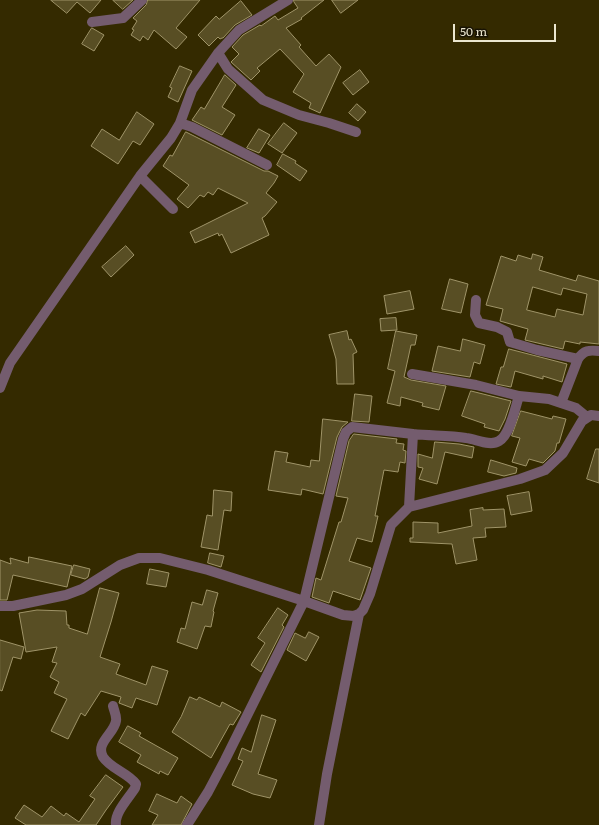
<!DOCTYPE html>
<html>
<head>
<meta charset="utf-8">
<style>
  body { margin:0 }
  #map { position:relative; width:599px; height:825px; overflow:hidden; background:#342a00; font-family:Literata,serif }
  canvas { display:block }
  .scale { position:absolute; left:453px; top:24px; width:103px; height:18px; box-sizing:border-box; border:2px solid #ebe6cf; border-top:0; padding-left:5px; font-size:12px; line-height:14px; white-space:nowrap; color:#ebe6cf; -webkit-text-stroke:3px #181303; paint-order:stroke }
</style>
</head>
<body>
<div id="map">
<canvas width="599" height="825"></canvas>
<div class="scale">50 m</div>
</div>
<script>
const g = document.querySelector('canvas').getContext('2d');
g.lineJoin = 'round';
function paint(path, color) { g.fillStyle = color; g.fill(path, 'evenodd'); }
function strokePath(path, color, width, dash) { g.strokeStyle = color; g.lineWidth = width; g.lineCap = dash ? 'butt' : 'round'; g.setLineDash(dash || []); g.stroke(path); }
const building = new Path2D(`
  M 51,0 L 101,0 L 90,13 L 77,2 L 67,13 Z
  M 113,0 L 133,0 L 123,9 Z
  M 148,0 L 200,0 L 176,28 L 187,37 L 176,49 L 154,30 L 148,40 L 143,36 L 140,41 L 131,35 L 134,30 L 132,29 L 137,21 L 133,18 L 146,5 Z
  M 294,0 L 324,0 L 301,18 L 302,19 L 286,28 L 301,45 L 299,47 L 316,66 L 329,54 L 341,67 L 320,113 L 309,108 L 311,103 L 293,92 L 304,74 L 280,49 L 257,68 L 260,71 L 251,80 L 231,62 L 239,54 L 232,47 L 243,35 L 260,25 L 261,26 L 275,16 L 278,20 L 298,8 L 294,2 Z
  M 332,0 L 358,0 L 341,13 Z
  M 241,1 L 252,15 L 235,25 L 223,38 L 222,38 L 220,39 L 218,37 L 209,46 L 198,35 L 216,16 L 219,19 Z
  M 92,28 L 104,35 L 94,51 L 82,44 Z
  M 180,66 L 192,71 L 178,102 L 168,97 L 172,88 L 170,87 Z
  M 360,70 L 369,82 L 353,95 L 343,83 Z
  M 225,75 L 236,85 L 222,107 L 235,115 L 222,135 L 192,120 L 201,107 L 204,109 Z
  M 357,104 L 366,112 L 358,121 L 349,113 Z
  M 137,112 L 154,124 L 140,145 L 133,141 L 118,164 L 91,146 L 102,129 L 119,140 Z
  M 284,123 L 297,133 L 282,153 L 268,144 Z
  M 259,129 L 270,135 L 259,153 L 247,148 Z
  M 186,132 L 264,171 L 268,171 L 278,176 L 274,183 L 266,193 L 277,202 L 265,216 L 262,218 L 269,235 L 231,253 L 222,234 L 219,236 L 218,233 L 195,243 L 190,232 L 248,203 L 218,188 L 213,195 L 208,192 L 204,197 L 200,195 L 188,208 L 177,199 L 189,185 L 163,166 L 170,155 L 172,156 Z
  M 283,154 L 296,161 L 295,163 L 307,171 L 300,181 L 277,165 Z
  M 126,246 L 134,255 L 111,277 L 102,267 Z
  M 533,254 L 543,257 L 539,270 L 576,281 L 578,275 L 599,281 L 599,344 L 580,342 L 580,344 L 565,341 L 563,349 L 525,340 L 528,329 L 500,321 L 503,309 L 486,305 L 501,256 L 516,261 L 518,255 L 531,259 ZM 533,287 L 561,295 L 563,288 L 587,294 L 583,315 L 557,309 L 555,317 L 527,310 Z
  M 450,279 L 468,284 L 461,313 L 442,309 Z
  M 410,291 L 414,309 L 387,314 L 384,296 Z
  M 396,318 L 397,330 L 381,331 L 380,319 Z
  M 347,331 L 349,340 L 351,339 L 357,352 L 353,354 L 354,384 L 337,384 L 336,359 L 329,335 Z
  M 396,331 L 417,335 L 415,345 L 411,345 L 404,377 L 411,380 L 446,386 L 439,410 L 422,406 L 423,403 L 401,397 L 400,406 L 387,403 L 395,371 L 388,369 Z
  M 463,339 L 485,345 L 480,364 L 474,362 L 470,377 L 432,371 L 438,346 L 460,351 Z
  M 509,349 L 567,364 L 562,382 L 543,376 L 543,379 L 515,371 L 511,387 L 496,384 L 501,367 L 503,367 Z
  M 471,391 L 511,401 L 505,419 L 499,431 L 484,427 L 485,424 L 462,416 Z
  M 355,394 L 372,396 L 369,422 L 352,421 Z
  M 521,411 L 552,419 L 553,416 L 566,419 L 559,443 L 557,443 L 555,451 L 543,463 L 529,459 L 526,466 L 512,462 L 520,438 L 512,436 Z
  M 323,419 L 348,422 L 342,427 L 337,437 L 323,494 L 302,489 L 301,495 L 268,490 L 275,451 L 288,453 L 286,462 L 310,467 L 311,460 L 319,461 Z
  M 354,434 L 397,439 L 396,443 L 404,444 L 403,450 L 406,451 L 405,463 L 400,462 L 398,472 L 384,470 L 375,516 L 378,516 L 372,542 L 357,538 L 349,561 L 371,568 L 360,600 L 333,591 L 329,603 L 312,597 L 316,578 L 321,580 L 339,522 L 341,522 L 348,498 L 336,496 L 349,441 Z
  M 435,442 L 459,444 L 474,447 L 472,458 L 445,452 L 437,484 L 419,479 L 423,468 L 418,467 L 418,454 L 432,458 Z
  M 596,449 L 599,449 L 599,483 L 587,479 Z
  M 491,460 L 517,468 L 516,473 L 504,476 L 488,472 Z
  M 214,490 L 232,492 L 231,511 L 224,510 L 218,550 L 201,547 L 207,515 L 212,516 Z
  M 529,492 L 532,511 L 511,515 L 507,496 Z
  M 483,508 L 483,510 L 504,509 L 506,527 L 485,528 L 486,537 L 473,538 L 477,560 L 456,564 L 452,544 L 410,542 L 410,538 L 413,538 L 413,522 L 438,523 L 438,533 L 472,526 L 470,510 Z
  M 210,553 L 224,556 L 221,567 L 208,563 Z
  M 29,557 L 72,566 L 67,587 L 13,575 L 7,600 L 0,600 L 0,560 L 11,564 L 10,558 L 28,563 Z
  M 74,565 L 90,569 L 88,577 L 85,579 L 71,575 Z
  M 150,569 L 169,573 L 166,587 L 147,584 Z
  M 100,588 L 119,593 L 111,622 L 100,657 L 120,664 L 116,674 L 146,685 L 152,666 L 168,671 L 157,705 L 136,698 L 132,708 L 119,703 L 121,697 L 101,691 L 85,716 L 81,713 L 68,739 L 51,731 L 67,699 L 54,693 L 59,682 L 50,677 L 57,663 L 52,662 L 57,647 L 26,652 L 19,613 L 37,610 L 66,611 L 67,625 L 69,625 L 69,628 L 87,634 Z
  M 207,590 L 218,593 L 213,611 L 214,612 L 211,627 L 205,626 L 197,649 L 177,642 L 181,628 L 185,629 L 192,602 L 202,605 Z
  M 278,608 L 288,615 L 282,625 L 284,627 L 261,672 L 251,665 L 265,643 L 258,638 Z
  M 309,632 L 319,637 L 306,661 L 287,650 L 295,633 L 305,638 Z
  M 0,640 L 24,647 L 21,659 L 13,657 L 2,691 L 0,690 Z
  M 190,697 L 197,700 L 199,697 L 220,707 L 222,702 L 241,712 L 233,725 L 230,724 L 211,758 L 172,732 L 181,717 Z
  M 262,715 L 276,720 L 258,774 L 277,780 L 270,798 L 253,794 L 232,785 L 243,761 L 238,759 L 242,748 L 251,752 Z
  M 128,726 L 141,733 L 139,736 L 178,758 L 168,775 L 160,771 L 159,774 L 137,762 L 141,755 L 119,742 Z
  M 106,775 L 123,787 L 106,810 L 96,825 L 26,825 L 15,818 L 24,805 L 42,817 L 51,806 L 64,816 L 66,813 L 79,822 L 95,799 L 90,796 Z
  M 157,794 L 177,803 L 181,796 L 192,804 L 181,825 L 152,825 L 158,815 L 149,811 Z`);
const street = new Path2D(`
  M 92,22 L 123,18 L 142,0
  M 218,53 L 228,69 L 263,100 L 299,115 L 329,123 L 356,132
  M 180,123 L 192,127 L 267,165
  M 140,176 L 173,209
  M 476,300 L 475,315 L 479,323 L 497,327 L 507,332 L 510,342 L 537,350 L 578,359
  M 412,374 L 476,385 L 519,396 L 549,399 L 576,408 L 587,417
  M 0,388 L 10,363 L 140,176 L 171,138 L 180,123 L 192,90 L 218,53 L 239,30 L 288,0
  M 561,403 L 578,359 C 584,350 589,350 599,351
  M 409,507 L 413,434 C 431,436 449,435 466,438 C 476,439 490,447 499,441 C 510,435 515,408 519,396
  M 0,606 L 13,606 L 66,595 L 82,589 L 120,565 L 139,558 L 160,558 L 208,570 L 304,601 L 343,615 L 354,616 L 359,614 L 363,610 L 370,594 L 391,525 L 409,507 L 520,479 L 545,470 L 563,453 L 582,421 L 591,415 L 599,416
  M 113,706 C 114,711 117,716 116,721 C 114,734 95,743 103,757 C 111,769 128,773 136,784 L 135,788 C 129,798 114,813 116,825
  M 187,825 L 208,792 L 225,760 L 304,601 L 343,439 L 346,432 L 352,427 L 413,434
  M 319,825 L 327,774 L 359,614`);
paint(building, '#584e24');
strokePath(building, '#9f9468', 1);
strokePath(street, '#745c6e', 10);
</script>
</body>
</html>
